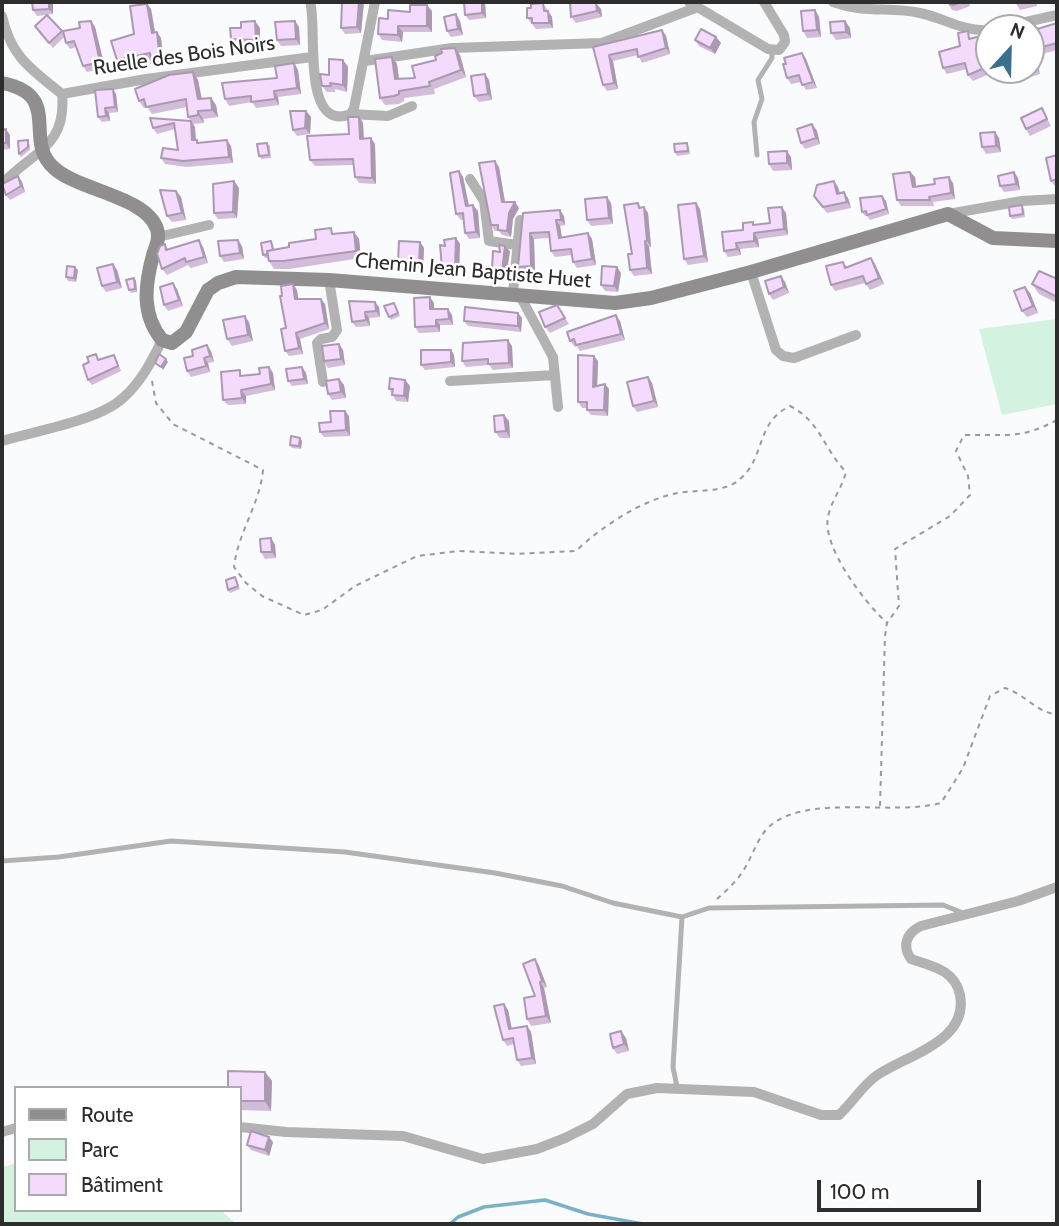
<!DOCTYPE html>
<html>
<head>
<meta charset="utf-8">
<style>
  body { margin:0 }
  #map { position:relative; width:1059px; height:1226px; overflow:hidden; background:#f9fbfc; font-family:Cabin,sans-serif }
  canvas { display:block }
  .frame { position:absolute; inset:0; border:4px solid #2d2d2e; pointer-events:none }
  .legend { position:absolute; left:14px; top:1086px; width:228px; height:126px; box-sizing:border-box; background:#fff; border:2px solid #ababab; margin:0; padding:9px 12px; list-style:none; font-size:21px; color:#2d2d2e }
  .legend li { display:flex; align-items:center; gap:14px; height:35px }
  .legend b { width:35px; border:2px solid #ababab }
  .north { position:absolute; left:975px; top:14px; width:70px; height:70px; box-sizing:border-box; background:#fff; border:2px solid #ababab; border-radius:50%; rotate:22deg; font-size:19px; font-weight:700; line-height:28px; text-align:center; color:#2d2d2e }
  .north::after { content:''; display:block; margin:auto; width:24px; height:32px; background:#39708b; clip-path:polygon(50% 0,100% 100%,50% 72%,0 100%) }
  .scale { position:absolute; left:817px; top:1180px; width:164px; height:32px; box-sizing:border-box; border:4px solid #2d2d2e; border-top:0; padding-left:9px; font-size:21px; line-height:24px; white-space:nowrap; color:#2d2d2e; -webkit-text-stroke:5px #fff; paint-order:stroke }
</style>
</head>
<body>
<div id="map">
<canvas width="1059" height="1226"></canvas>
<div class="frame"></div>
<ul class="legend">
<li><b style="height:9px;background:#908e8e"></b>Route</li>
<li><b style="height:19px;background:#d3f3e0"></b>Parc</li>
<li><b style="height:19px;background:#f4dbfd"></b>Bâtiment</li>
</ul>
<div class="north">N</div>
<div class="scale">100 m</div>
</div>
<script>
const g = document.querySelector('canvas').getContext('2d');
g.lineJoin = 'round';
function paint(path, color) { g.fillStyle = color; g.fill(path, 'evenodd'); }
function strokePath(path, color, width, dash) { g.strokeStyle = color; g.lineWidth = width; g.lineCap = dash ? 'butt' : 'round'; g.setLineDash(dash || []); g.stroke(path); }
function drawText(font, color, halo, rows, align = 'center') {
  g.font = font + ' Cabin,sans-serif'; g.lineWidth = 5; g.setLineDash([]); g.textBaseline = 'middle'; g.strokeStyle = halo; g.fillStyle = color; for (const [text, x, y, turn = 0] of rows) {
    g.save(); g.translate(x, y); g.rotate((+turn || 0) * Math.PI / 180); g.textAlign = isNaN(turn) ? turn : align; if (halo) g.strokeText(text, 0, 0); g.fillText(text, 0, 0); g.restore();
  }
}
const green = new Path2D(`
  M 1057,319 L 1057,404 L 1002,415 L 979,329 Z
  M 16,1163 L 16,1210 L 221,1210 L 236,1224 L 2,1224 L 2,1167 Z`);
const stream = new Path2D(`
  M 450,1224 L 458,1217 L 484,1207 L 545,1200 L 588,1214 L 643,1224`);
const path = new Path2D(`
  M 152,381 L 156,403 L 173,424 L 263,470 C 260,504 238,532 234,567 L 246,583 L 262,596 L 304,615 L 322,610 L 355,586 L 417,556 L 459,551 L 517,554 L 576,551 C 601,527 639,502 673,494 C 693,489 724,494 740,479 C 766,457 755,423 790,406 C 821,422 823,448 846,472 C 842,488 831,501 828,517 C 822,547 865,603 887,623
  M 880,806 L 885,636 L 887,623 L 899,606 L 895,549 L 950,516 L 970,495 L 968,476 L 956,451 L 964,435 C 1005,434 1020,440 1057,420
  M 717,899 C 726,891 736,882 743,871 C 752,858 758,835 771,825 C 809,794 894,816 941,803 L 963,768 L 990,696 L 1005,688 C 1023,693 1040,715 1057,714`);
const lane = new Path2D(`
  M 757,155 L 754,122 L 762,99 L 758,80 L 772,58 L 772,51
  M 2,861 L 59,857 L 171,841 L 345,852 L 495,873 L 562,886 L 613,903 L 682,917 L 673,1067 L 677,1087
  M 682,917 L 709,908 L 943,905 L 963,913`);
const street = new Path2D(`
  M 310,2 C 318,24 300,134 351,114 L 354,108 L 375,2
  M 689,2 L 768,49 L 779,50 L 785,42 L 784,35 L 764,2
  M 833,2 C 866,14 889,6 920,13 C 945,18 962,32 989,30
  M 2,16 C 11,57 31,69 62,94 C 67,147 33,151 2,184
  M 999,28 L 1057,15
  M 365,61 L 452,48 L 602,43 L 698,7
  M 62,94 L 146,79 L 312,57
  M 351,114 L 388,116 L 412,106
  M 470,179 L 484,201 L 489,241 L 517,245
  M 948,214 L 1022,201 L 1057,199
  M 158,237 L 209,225
  M 751,272 L 776,350 L 783,356 L 794,358 L 856,335
  M 513,293 L 520,220
  M 519,294 L 553,357 L 558,407
  M 450,381 L 555,375
  M 323,382 L 317,343 L 321,339 L 332,337 L 337,330 L 329,280
  M 2,441 C 35,431 98,421 123,398 C 141,382 152,361 162,340
  M 240,1127 L 286,1132 L 403,1136 L 483,1159 L 537,1149 L 565,1138 L 593,1124 L 627,1094 L 657,1088 L 754,1092 L 821,1115 L 839,1115 C 852,1103 863,1085 876,1076 C 906,1055 969,1042 960,995 C 955,970 932,966 911,959 C 902,946 906,933 921,926 L 1018,901 L 1057,887
  M 2,1132 L 16,1128`);
const secondary = new Path2D(`
  M 2,83 C 64,95 22,140 54,168 C 79,191 146,196 157,229 C 160,238 156,246 153,255 C 145,285 141,314 162,340 L 172,343 L 186,332 L 208,290 L 218,283 L 236,277 L 329,280 L 615,303 L 651,298 L 751,272 L 948,214 L 993,238 L 1057,241`);
const wall = new Path2D(`
  M 53,2 L 53,14 L 37,16 L 33,10 Z
  M 342,2 L 364,2 L 361,33 L 345,34 L 341,28 Z
  M 468,2 L 485,2 L 486,18 L 469,20 L 465,15 Z
  M 947,2 L 969,2 L 970,6 L 957,11 L 952,10 Z
  M 1015,2 L 1037,2 L 1037,6 L 1020,10 Z
  M 543,3 L 552,17 L 553,28 L 536,29 L 527,18 L 531,8 Z
  M 147,4 L 151,9 L 155,32 L 161,38 L 164,67 L 155,68 L 151,63 L 151,59 L 121,66 L 117,60 L 134,34 Z
  M 601,9 L 602,17 L 576,23 L 571,17 Z
  M 815,10 L 819,17 L 821,37 L 807,38 L 803,31 Z
  M 432,11 L 432,32 L 403,32 L 402,42 L 382,40 L 378,34 L 388,19 L 410,12 Z
  M 91,21 L 95,27 L 105,68 L 87,72 L 83,66 L 76,47 L 70,49 L 66,43 L 64,37 L 53,48 L 35,26 L 62,31 L 64,35 L 80,28 Z
  M 460,21 L 463,35 L 451,37 L 447,31 Z
  M 845,21 L 850,28 L 851,38 L 836,40 L 831,33 Z
  M 1057,23 L 1057,50 L 1035,56 L 1040,74 L 1022,80 L 1018,75 L 1031,42 L 1035,41 Z
  M 299,27 L 300,45 L 281,46 L 277,40 Z
  M 260,28 L 260,47 L 235,46 L 231,39 Z
  M 662,30 L 666,36 L 670,54 L 642,63 L 638,55 L 613,61 L 618,89 L 607,91 L 603,85 L 593,47 Z
  M 989,34 L 989,70 L 999,70 L 973,81 L 968,75 L 967,69 L 947,74 L 943,68 L 960,46 L 972,37 L 972,39 Z
  M 716,37 L 721,43 L 715,54 L 699,46 L 695,40 Z
  M 802,53 L 806,59 L 817,88 L 806,90 L 801,82 L 791,84 L 787,78 L 786,64 Z
  M 460,55 L 466,77 L 434,89 L 435,94 L 404,98 L 404,101 L 399,104 L 385,105 L 380,98 L 392,57 L 397,64 L 399,79 L 415,78 Z
  M 343,60 L 348,67 L 347,92 L 335,89 L 335,92 L 327,92 L 322,86 L 329,75 Z
  M 298,70 L 301,94 L 278,97 L 279,105 L 256,108 L 252,102 L 229,106 L 225,99 Z
  M 193,72 L 198,80 L 202,99 L 211,98 L 216,105 L 218,117 L 203,119 L 204,123 L 193,124 L 188,117 L 187,107 L 152,114 L 147,107 L 144,108 L 139,101 Z
  M 485,74 L 489,80 L 492,100 L 479,102 L 474,96 Z
  M 116,94 L 118,112 L 109,113 L 110,121 L 102,122 L 98,117 Z
  M 1042,108 L 1051,126 L 1030,136 L 1026,129 Z
  M 306,111 L 311,117 L 310,134 L 297,136 L 293,130 Z
  M 359,117 L 363,123 L 364,139 L 375,144 L 376,184 L 359,183 L 355,177 L 354,165 L 315,166 L 310,160 L 349,134 Z
  M 150,118 L 191,121 L 195,127 L 196,140 L 197,140 L 199,143 L 231,146 L 233,163 L 187,167 L 165,164 L 161,158 L 178,150 L 175,129 L 157,134 L 153,128 Z
  M 812,124 L 817,131 L 820,144 L 805,149 L 801,143 Z
  M 2,130 L 10,135 L 10,149 L 2,150 L 2,158 Z
  M 995,132 L 999,138 L 1001,152 L 986,154 L 982,147 Z
  M 267,143 L 270,146 L 271,158 L 261,159 L 259,156 Z
  M 30,144 L 30,150 L 21,157 L 19,154 Z
  M 689,146 L 690,154 L 677,156 L 675,152 Z
  M 1057,155 L 1057,186 L 1055,186 L 1051,181 Z
  M 791,157 L 792,170 L 773,171 L 769,164 Z
  M 499,167 L 505,202 L 519,208 L 513,219 L 511,237 L 502,235 L 499,231 L 495,231 L 491,225 Z
  M 459,171 L 463,177 L 469,205 L 478,211 L 480,238 L 469,239 L 465,233 L 464,220 L 461,220 L 456,214 Z
  M 910,172 L 915,177 L 916,187 L 953,183 L 955,199 L 933,202 L 934,206 L 901,206 L 897,200 Z
  M 1014,172 L 1018,178 L 1020,190 L 1004,192 L 1000,186 Z
  M 18,176 L 22,182 L 25,192 L 10,200 L 6,195 Z
  M 234,181 L 239,188 L 237,218 L 218,219 L 214,213 Z
  M 838,187 L 840,193 L 848,198 L 851,208 L 827,213 L 814,196 Z
  M 176,191 L 181,197 L 186,220 L 172,222 L 167,216 Z
  M 882,196 L 886,201 L 889,214 L 870,220 L 867,216 L 865,216 L 862,212 Z
  M 611,203 L 613,224 L 591,226 L 587,220 Z
  M 638,203 L 641,208 L 644,207 L 648,213 L 651,247 L 649,247 L 652,274 L 634,276 L 630,270 Z
  M 696,203 L 700,209 L 708,262 L 688,265 L 684,259 Z
  M 1024,208 L 1025,217 L 1012,219 L 1010,216 Z
  M 523,213 L 564,216 L 565,225 L 560,226 L 562,238 L 588,233 L 592,239 L 596,265 L 577,268 L 573,262 L 572,255 L 555,257 L 551,251 L 549,238 L 534,239 L 535,272 L 522,272 L 518,267 Z
  M 786,213 L 788,235 L 758,239 L 759,247 L 740,249 L 741,255 L 728,257 L 724,251 L 753,222 L 755,225 L 770,223 Z
  M 354,232 L 359,239 L 361,258 L 289,269 L 274,269 L 269,261 L 269,258 L 265,258 L 263,255 L 273,244 L 274,250 L 289,247 L 335,234 Z
  M 456,238 L 460,244 L 459,272 L 446,274 L 442,268 L 445,246 Z
  M 420,242 L 424,248 L 423,269 L 402,268 L 398,262 Z
  M 165,244 L 168,249 L 203,247 L 208,263 L 191,268 L 188,265 L 167,275 L 162,269 Z
  M 242,246 L 244,259 L 224,262 L 220,256 Z
  M 510,251 L 506,277 L 496,276 L 492,270 Z
  M 871,258 L 875,264 L 884,284 L 870,290 L 865,283 L 835,291 L 831,285 L 843,262 L 847,267 Z
  M 78,270 L 76,282 L 68,281 L 66,277 Z
  M 117,270 L 122,288 L 106,292 L 102,286 Z
  M 621,273 L 618,292 L 605,291 L 601,285 Z
  M 781,276 L 785,282 L 789,293 L 773,300 L 769,294 Z
  M 134,278 L 136,281 L 137,292 L 131,293 L 129,290 Z
  M 1055,278 L 1057,278 L 1057,303 L 1039,294 L 1032,284 Z
  M 177,289 L 183,306 L 168,311 L 164,305 Z
  M 297,290 L 298,299 L 321,299 L 325,304 L 329,329 L 300,339 L 303,354 L 289,356 L 285,351 L 286,328 L 282,296 Z
  M 1030,293 L 1038,313 L 1027,317 L 1022,311 Z
  M 349,301 L 379,307 L 380,317 L 369,318 L 370,326 L 356,327 L 352,322 Z
  M 434,303 L 434,309 L 452,315 L 453,325 L 440,325 L 440,332 L 419,333 L 415,327 Z
  M 557,305 L 569,324 L 550,333 L 545,327 Z
  M 396,306 L 400,316 L 391,320 L 389,317 Z
  M 518,313 L 522,318 L 521,332 L 468,326 L 464,321 Z
  M 620,321 L 625,340 L 580,351 L 577,346 L 575,347 L 570,341 Z
  M 249,322 L 253,341 L 232,346 L 227,339 Z
  M 512,346 L 513,368 L 493,370 L 489,365 L 466,367 L 462,361 Z
  M 343,350 L 345,365 L 328,368 L 324,361 Z
  M 451,350 L 454,355 L 455,367 L 425,370 L 421,365 Z
  M 211,351 L 214,362 L 208,363 L 210,372 L 191,377 L 187,371 Z
  M 100,360 L 117,360 L 121,371 L 92,385 L 88,380 Z
  M 598,361 L 597,386 L 605,384 L 609,389 L 608,416 L 591,415 L 587,410 L 587,408 L 582,408 L 578,402 Z
  M 269,367 L 273,373 L 275,390 L 246,396 L 246,404 L 228,405 L 223,400 L 243,375 L 260,374 Z
  M 302,367 L 306,373 L 308,384 L 292,386 L 288,381 Z
  M 648,377 L 652,383 L 658,407 L 637,412 L 633,406 Z
  M 339,379 L 344,385 L 346,398 L 332,400 L 328,394 Z
  M 405,380 L 410,386 L 408,402 L 396,401 L 389,389 Z
  M 349,416 L 350,436 L 324,437 L 320,432 L 331,422 Z
  M 509,421 L 510,438 L 500,438 L 495,432 Z
  M 300,438 L 302,441 L 301,449 L 292,448 L 290,445 Z
  M 271,538 L 275,545 L 276,558 L 265,559 L 261,552 Z
  M 235,577 L 240,589 L 230,593 L 228,590 Z
  M 535,959 L 539,966 L 547,987 L 544,988 L 551,1023 L 531,1026 L 527,1019 L 535,996 Z
  M 504,1004 L 508,1010 L 512,1029 L 527,1026 L 531,1032 L 536,1064 L 521,1066 L 517,1060 L 514,1044 L 507,1046 L 503,1040 Z
  M 626,1038 L 629,1051 L 617,1054 L 613,1048 Z
  M 265,1072 L 272,1081 L 271,1111 L 240,1110 L 240,1088 Z
  M 273,1142 L 269,1156 L 251,1150 L 247,1145 Z`);
const shadedWall = new Path2D(`
  M 49,2 L 53,2 L 53,14 L 49,9 Z
  M 359,2 L 364,2 L 361,33 L 357,27 Z
  M 482,2 L 485,2 L 486,18 L 482,13 Z
  M 596,3 L 601,9 L 602,17 L 597,11 Z
  M 147,4 L 151,9 L 156,38 L 152,33 Z
  M 427,5 L 432,11 L 432,32 L 427,26 Z
  M 815,10 L 819,17 L 821,37 L 817,30 Z
  M 548,11 L 552,17 L 553,28 L 549,23 Z
  M 456,14 L 460,21 L 463,35 L 458,29 Z
  M 91,21 L 95,27 L 105,68 L 100,62 Z
  M 255,21 L 260,28 L 260,47 L 256,40 Z
  M 295,21 L 299,27 L 300,45 L 296,39 Z
  M 845,21 L 850,28 L 851,38 L 846,32 Z
  M 398,26 L 403,32 L 402,42 L 398,35 Z
  M 662,30 L 666,36 L 670,54 L 666,48 Z
  M 157,32 L 161,38 L 164,67 L 160,62 Z
  M 716,37 L 721,43 L 715,54 L 710,48 Z
  M 455,48 L 460,55 L 466,77 L 461,70 Z
  M 1031,51 L 1035,56 L 1040,74 L 1037,68 Z
  M 802,53 L 806,59 L 817,88 L 813,82 Z
  M 609,55 L 613,61 L 618,89 L 614,83 Z
  M 392,57 L 397,64 L 400,86 L 395,79 Z
  M 343,60 L 348,67 L 347,92 L 343,85 Z
  M 294,63 L 298,70 L 301,94 L 297,88 Z
  M 193,72 L 198,80 L 203,107 L 198,99 Z
  M 485,74 L 489,80 L 492,100 L 488,94 Z
  M 113,89 L 116,94 L 118,112 L 115,107 Z
  M 274,91 L 278,97 L 279,105 L 275,99 Z
  M 211,98 L 216,105 L 218,117 L 212,110 Z
  M 105,108 L 109,113 L 110,121 L 106,116 Z
  M 198,111 L 203,119 L 204,123 L 198,115 Z
  M 306,111 L 311,117 L 310,134 L 305,128 Z
  M 359,117 L 363,123 L 364,146 L 360,139 Z
  M 191,121 L 195,127 L 196,146 L 192,140 Z
  M 812,124 L 817,131 L 820,144 L 816,138 Z
  M 6,129 L 10,135 L 10,149 L 6,143 Z
  M 995,132 L 999,138 L 1001,152 L 996,146 Z
  M 371,138 L 375,144 L 376,184 L 372,178 Z
  M 227,140 L 231,146 L 233,163 L 229,157 Z
  M 787,151 L 791,157 L 792,170 L 787,163 Z
  M 495,161 L 499,167 L 506,208 L 502,202 Z
  M 459,171 L 463,177 L 470,212 L 466,206 Z
  M 910,172 L 915,177 L 917,193 L 913,187 Z
  M 1014,172 L 1018,178 L 1020,190 L 1016,184 Z
  M 18,176 L 22,182 L 25,192 L 21,186 Z
  M 949,177 L 953,183 L 955,199 L 951,193 Z
  M 234,181 L 239,188 L 237,218 L 233,212 Z
  M 834,181 L 838,187 L 841,200 L 837,194 Z
  M 176,191 L 181,197 L 186,220 L 182,213 Z
  M 844,192 L 848,198 L 851,208 L 847,202 Z
  M 882,196 L 886,201 L 889,214 L 886,209 Z
  M 607,197 L 611,203 L 613,224 L 609,218 Z
  M 515,202 L 519,208 L 513,219 L 511,237 L 507,231 L 509,213 Z
  M 696,203 L 700,209 L 708,262 L 704,256 Z
  M 473,205 L 478,211 L 480,238 L 476,232 Z
  M 644,207 L 648,213 L 651,247 L 647,241 Z
  M 782,207 L 786,213 L 788,235 L 784,229 Z
  M 560,210 L 564,216 L 565,225 L 561,220 Z
  M 556,220 L 560,226 L 563,244 L 559,238 Z
  M 354,232 L 359,239 L 361,258 L 356,251 Z
  M 530,233 L 534,239 L 535,272 L 531,266 Z
  M 588,233 L 592,239 L 596,265 L 592,259 Z
  M 754,233 L 758,239 L 759,247 L 754,241 Z
  M 456,238 L 460,244 L 459,272 L 455,266 Z
  M 199,240 L 203,247 L 208,263 L 204,257 Z
  M 238,240 L 242,246 L 244,259 L 240,253 Z
  M 645,241 L 649,247 L 652,274 L 647,268 Z
  M 420,242 L 424,248 L 423,269 L 419,264 Z
  M 736,243 L 740,249 L 741,255 L 737,249 Z
  M 505,246 L 510,251 L 506,277 L 502,271 Z
  M 871,258 L 875,264 L 884,284 L 879,278 Z
  M 113,264 L 117,270 L 122,288 L 117,282 Z
  M 75,267 L 78,270 L 76,282 L 74,278 Z
  M 617,267 L 621,273 L 618,292 L 614,286 Z
  M 781,276 L 785,282 L 789,293 L 784,287 Z
  M 134,278 L 136,281 L 137,292 L 135,289 Z
  M 173,283 L 177,289 L 183,306 L 179,300 Z
  M 293,284 L 297,290 L 299,304 L 295,299 Z
  M 1025,287 L 1030,293 L 1038,313 L 1033,306 Z
  M 430,297 L 434,303 L 434,315 L 430,309 Z
  M 321,299 L 325,304 L 329,329 L 325,323 Z
  M 375,302 L 379,307 L 380,317 L 376,311 Z
  M 448,309 L 452,315 L 453,325 L 449,319 Z
  M 365,312 L 369,318 L 370,326 L 366,320 Z
  M 518,313 L 522,318 L 521,332 L 518,326 Z
  M 616,315 L 620,321 L 625,340 L 621,334 Z
  M 245,316 L 249,322 L 253,341 L 248,335 Z
  M 436,320 L 440,325 L 440,332 L 436,326 Z
  M 296,333 L 300,339 L 303,354 L 299,348 Z
  M 508,340 L 512,346 L 513,368 L 509,363 Z
  M 339,344 L 343,350 L 345,365 L 341,359 Z
  M 207,345 L 211,351 L 214,362 L 210,356 Z
  M 451,350 L 454,355 L 455,367 L 451,362 Z
  M 594,356 L 598,361 L 597,392 L 593,387 Z
  M 204,358 L 208,363 L 210,372 L 206,366 Z
  M 166,359 L 168,362 L 163,370 L 161,367 Z
  M 269,367 L 273,373 L 275,390 L 271,384 Z
  M 302,367 L 306,373 L 308,384 L 304,379 Z
  M 648,377 L 652,383 L 658,407 L 654,401 Z
  M 339,379 L 344,385 L 346,398 L 341,392 Z
  M 405,380 L 410,386 L 408,402 L 404,396 Z
  M 605,384 L 609,389 L 608,416 L 604,410 Z
  M 241,390 L 246,396 L 246,404 L 242,398 Z
  M 345,411 L 349,416 L 350,436 L 346,430 Z
  M 504,415 L 509,421 L 510,438 L 506,431 Z
  M 300,438 L 302,441 L 301,449 L 299,446 Z
  M 271,538 L 275,545 L 276,558 L 272,552 Z
  M 535,959 L 539,966 L 547,987 L 542,981 Z
  M 540,982 L 544,988 L 551,1023 L 546,1016 Z
  M 504,1004 L 508,1010 L 513,1035 L 509,1029 Z
  M 527,1026 L 531,1032 L 536,1064 L 532,1058 Z
  M 621,1031 L 626,1038 L 629,1051 L 624,1044 Z
  M 265,1072 L 272,1081 L 271,1111 L 265,1101 Z
  M 269,1137 L 273,1142 L 269,1156 L 265,1150 Z`);
const building = new Path2D(`
  M 32,2 L 49,2 L 49,9 L 33,10 Z
  M 342,2 L 359,2 L 357,27 L 341,28 Z
  M 464,2 L 482,2 L 482,13 L 465,15 Z
  M 570,2 L 585,2 L 585,3 L 596,3 L 597,11 L 571,17 Z
  M 947,2 L 962,2 L 953,5 L 948,3 Z
  M 543,3 L 544,11 L 548,11 L 549,23 L 532,23 L 532,18 L 527,18 L 527,8 L 531,8 L 531,4 Z
  M 147,4 L 152,33 L 157,32 L 160,62 L 151,63 L 150,53 L 117,60 L 111,41 L 134,34 L 130,6 Z
  M 410,5 L 427,5 L 427,26 L 398,26 L 398,35 L 378,34 L 379,18 L 388,19 L 388,10 L 410,12 Z
  M 815,10 L 817,30 L 803,31 L 801,11 Z
  M 456,14 L 458,29 L 447,31 L 444,17 Z
  M 47,15 L 62,31 L 49,43 L 35,26 Z
  M 91,21 L 100,62 L 83,66 L 74,41 L 66,43 L 63,31 L 80,28 L 79,22 Z
  M 255,21 L 256,40 L 231,39 L 230,28 L 241,28 L 241,22 Z
  M 295,21 L 296,39 L 277,40 L 275,22 Z
  M 845,21 L 846,32 L 831,33 L 830,22 Z
  M 1057,23 L 1057,43 L 1031,50 L 1031,42 L 1035,41 L 1034,30 Z
  M 701,29 L 716,37 L 710,48 L 695,40 Z
  M 662,30 L 666,48 L 638,57 L 637,49 L 609,55 L 614,83 L 603,85 L 593,47 Z
  M 968,31 L 969,39 L 989,34 L 989,66 L 968,75 L 965,63 L 943,68 L 939,52 L 960,46 L 958,33 Z
  M 455,48 L 461,70 L 429,82 L 430,86 L 399,91 L 399,94 L 394,96 L 380,98 L 375,59 L 392,57 L 395,79 L 415,78 L 412,66 L 436,60 L 435,56 L 442,53 L 441,49 Z
  M 1031,51 L 1037,68 L 1018,75 L 1017,70 L 1031,70 Z
  M 802,53 L 813,82 L 802,85 L 799,75 L 787,78 L 783,64 L 786,64 L 784,58 Z
  M 329,59 L 343,60 L 343,85 L 330,83 L 331,86 L 322,86 L 320,74 L 329,75 Z
  M 294,63 L 297,88 L 274,91 L 275,99 L 251,102 L 251,96 L 225,99 L 222,83 L 277,78 L 275,66 Z
  M 193,72 L 198,99 L 211,98 L 212,110 L 198,111 L 198,115 L 188,117 L 186,99 L 146,107 L 144,99 L 139,101 L 135,89 L 169,75 Z
  M 485,74 L 488,94 L 474,96 L 471,76 Z
  M 113,89 L 115,107 L 105,108 L 106,116 L 98,117 L 95,90 Z
  M 1042,108 L 1047,119 L 1026,129 L 1021,118 Z
  M 290,111 L 306,111 L 305,128 L 293,130 Z
  M 348,117 L 359,117 L 360,139 L 371,138 L 372,178 L 355,177 L 353,159 L 310,160 L 307,136 L 349,134 Z
  M 150,118 L 191,121 L 192,140 L 197,140 L 197,143 L 227,140 L 229,157 L 183,161 L 161,158 L 163,148 L 178,150 L 174,123 L 153,128 Z
  M 812,124 L 816,138 L 801,143 L 797,129 Z
  M 6,129 L 6,143 L 2,143 L 2,130 Z
  M 995,132 L 996,146 L 982,147 L 980,133 Z
  M 28,140 L 28,147 L 19,154 L 18,141 Z
  M 267,143 L 269,155 L 259,156 L 257,144 Z
  M 687,143 L 688,151 L 675,152 L 674,144 Z
  M 787,151 L 787,163 L 769,164 L 768,152 Z
  M 1057,155 L 1057,179 L 1051,181 L 1046,158 Z
  M 495,161 L 502,202 L 515,202 L 509,213 L 507,231 L 498,230 L 498,225 L 491,225 L 479,163 Z
  M 459,171 L 466,206 L 473,205 L 476,232 L 465,233 L 463,213 L 456,214 L 450,173 Z
  M 910,172 L 913,187 L 935,184 L 934,179 L 949,177 L 951,193 L 929,197 L 930,200 L 897,200 L 893,174 Z
  M 1014,172 L 1016,184 L 1000,186 L 998,176 Z
  M 18,176 L 21,186 L 6,195 L 2,184 Z
  M 234,181 L 233,212 L 214,213 L 213,184 Z
  M 834,181 L 837,194 L 844,192 L 847,202 L 823,207 L 814,196 L 817,185 Z
  M 160,190 L 176,191 L 182,213 L 167,216 Z
  M 882,196 L 886,209 L 867,215 L 866,211 L 862,212 L 860,198 Z
  M 607,197 L 609,218 L 587,220 L 585,199 Z
  M 638,203 L 639,208 L 644,207 L 647,241 L 645,241 L 647,268 L 630,270 L 628,254 L 632,254 L 624,205 Z
  M 696,203 L 704,256 L 684,259 L 678,205 Z
  M 1022,205 L 1023,214 L 1010,216 L 1009,207 Z
  M 782,207 L 784,229 L 754,233 L 754,241 L 736,243 L 737,249 L 724,251 L 722,232 L 743,230 L 743,223 L 753,222 L 753,225 L 770,223 L 768,208 Z
  M 560,210 L 561,220 L 556,220 L 559,238 L 588,233 L 592,259 L 573,262 L 571,249 L 551,251 L 549,232 L 530,233 L 531,266 L 518,267 L 523,213 Z
  M 331,228 L 332,234 L 354,232 L 356,251 L 283,261 L 269,261 L 267,251 L 289,247 L 289,243 L 316,239 L 315,230 Z
  M 456,238 L 455,266 L 442,268 L 440,245 L 445,246 L 444,240 Z
  M 199,240 L 204,257 L 186,262 L 185,258 L 162,269 L 157,254 L 160,246 L 165,244 L 166,250 Z
  M 238,240 L 240,253 L 220,256 L 218,241 Z
  M 271,241 L 273,250 L 267,251 L 268,254 L 263,255 L 261,243 Z
  M 399,241 L 420,242 L 419,264 L 398,262 Z
  M 499,245 L 505,246 L 502,271 L 492,270 L 493,251 L 500,252 Z
  M 871,258 L 879,278 L 866,284 L 863,276 L 831,285 L 826,266 L 843,262 L 845,268 Z
  M 113,264 L 117,282 L 102,286 L 97,268 Z
  M 67,266 L 75,267 L 74,278 L 66,277 Z
  M 602,266 L 617,267 L 614,286 L 601,285 Z
  M 1039,271 L 1055,278 L 1057,278 L 1057,297 L 1032,284 Z
  M 781,276 L 784,287 L 769,294 L 765,281 Z
  M 134,278 L 135,289 L 129,290 L 126,280 Z
  M 173,283 L 179,300 L 164,305 L 160,287 Z
  M 293,284 L 295,299 L 321,299 L 325,323 L 296,333 L 299,348 L 285,351 L 281,329 L 286,328 L 280,296 L 282,296 L 281,286 Z
  M 1025,287 L 1033,306 L 1022,311 L 1014,291 Z
  M 430,297 L 430,309 L 448,309 L 449,319 L 436,320 L 436,326 L 415,327 L 414,298 Z
  M 349,301 L 375,302 L 376,311 L 365,312 L 366,320 L 352,322 Z
  M 394,303 L 398,313 L 389,317 L 384,306 Z
  M 557,305 L 565,318 L 545,327 L 539,312 Z
  M 465,307 L 518,313 L 518,326 L 464,321 Z
  M 616,315 L 621,334 L 576,345 L 574,339 L 570,341 L 567,332 Z
  M 245,316 L 248,335 L 227,339 L 223,320 Z
  M 508,340 L 509,363 L 488,364 L 488,359 L 462,361 L 463,343 Z
  M 339,344 L 341,359 L 324,361 L 322,346 Z
  M 207,345 L 210,356 L 204,358 L 206,366 L 187,371 L 184,358 L 193,356 L 192,350 Z
  M 421,350 L 451,350 L 451,362 L 421,365 Z
  M 96,354 L 98,360 L 114,355 L 118,366 L 88,380 L 83,365 L 89,362 L 87,357 Z
  M 159,354 L 166,359 L 161,367 L 155,363 Z
  M 578,355 L 594,356 L 593,387 L 605,384 L 604,410 L 587,410 L 587,402 L 578,402 Z
  M 269,367 L 271,384 L 241,390 L 242,398 L 223,400 L 221,372 L 240,370 L 240,376 L 260,374 L 259,368 Z
  M 302,367 L 304,379 L 288,381 L 286,369 Z
  M 648,377 L 654,401 L 633,406 L 627,382 Z
  M 390,378 L 405,380 L 404,396 L 392,395 L 393,389 L 389,389 Z
  M 339,379 L 341,392 L 328,394 L 326,381 Z
  M 330,411 L 345,411 L 346,430 L 320,432 L 319,423 L 331,422 Z
  M 504,415 L 506,431 L 495,432 L 494,416 Z
  M 291,436 L 300,438 L 299,446 L 290,445 Z
  M 271,538 L 272,552 L 261,552 L 260,539 Z
  M 235,577 L 238,586 L 228,590 L 226,580 Z
  M 535,959 L 542,981 L 540,982 L 546,1016 L 527,1019 L 524,998 L 535,996 L 523,964 Z
  M 504,1004 L 509,1029 L 527,1026 L 532,1058 L 517,1060 L 513,1038 L 503,1040 L 494,1006 Z
  M 621,1031 L 624,1044 L 613,1048 L 610,1034 Z
  M 228,1071 L 265,1072 L 265,1101 L 240,1101 L 240,1088 L 228,1088 Z
  M 251,1131 L 269,1137 L 265,1150 L 247,1145 Z`);
const streetNames = [
  ["Ruelle des Bois Noirs",184,56,-8],
  ["Chemin Jean Baptiste Huet",473,271,5]
];
paint(green, '#d3f3e0');
strokePath(stream, '#7ab1c6', 3.5);
strokePath(path, '#999a9b', 2, [5, 5]);
strokePath(lane, '#b3b2b2', 5);
strokePath(street, '#b3b2b2', 10);
strokePath(secondary, '#908e8e', 14);
paint(wall, '#d2bcda');
paint(shadedWall, '#ab99b1');
paint(building, '#f4dbfd');
strokePath(building, '#ab99b1', 2);
drawText('21px', '#2d2d2e', '#fff', streetNames);
</script>
</body>
</html>
